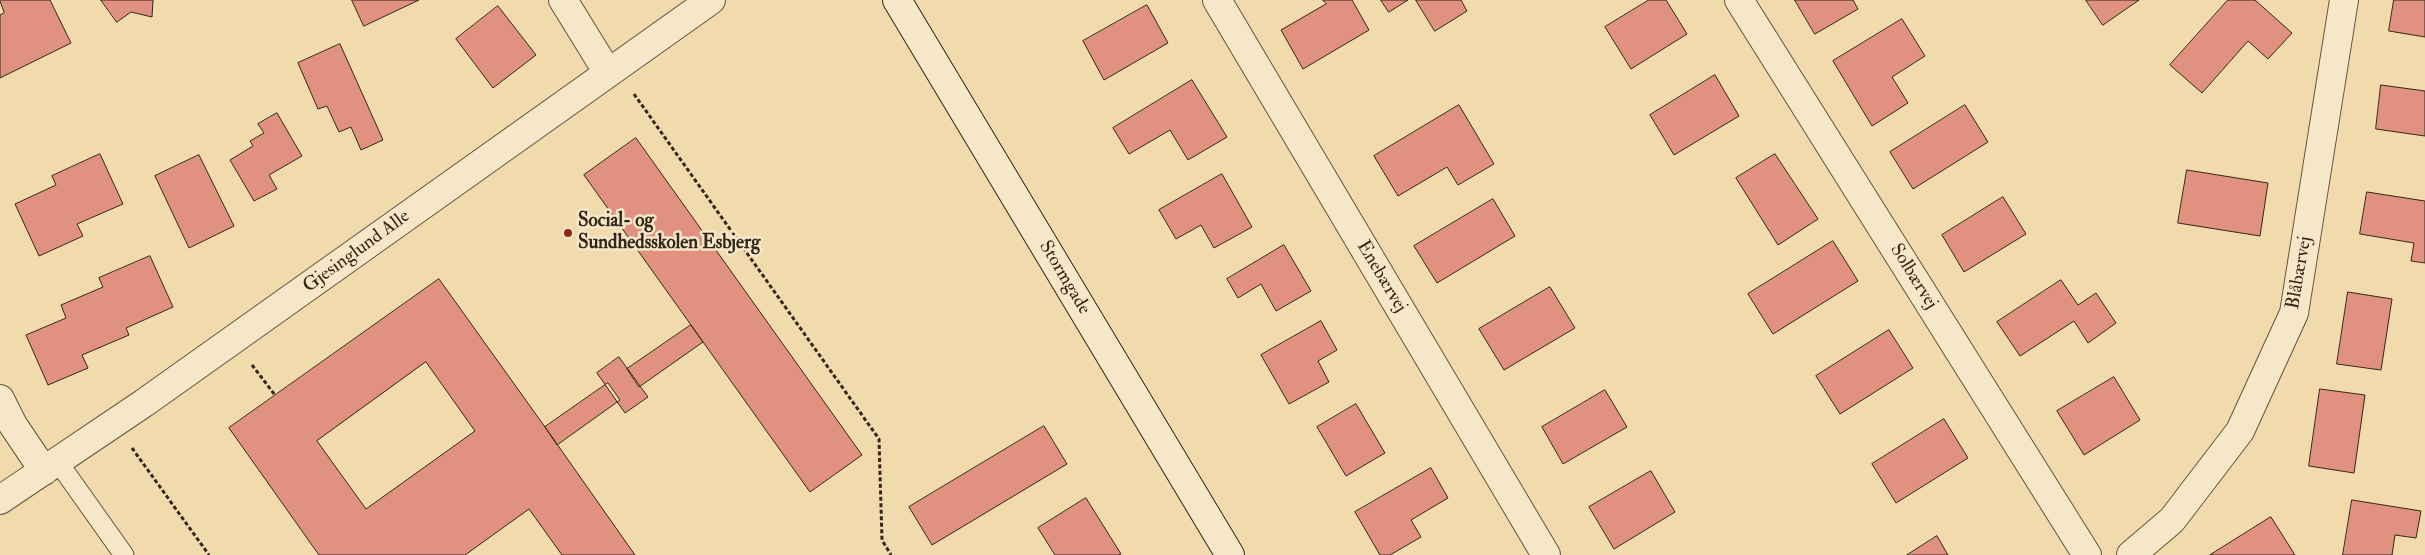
<!DOCTYPE html>
<html>
<head>
<meta charset="utf-8">
<style>
  body { margin:0 }
  canvas { display:block; background:#f1daac }
</style>
</head>
<body>
<canvas width="2425" height="555"></canvas>
<script>
const g = document.querySelector('canvas').getContext('2d');
g.lineJoin = 'round';
function paint(path, color) { g.fillStyle = color; g.fill(path, 'evenodd'); }
function strokePath(path, color, width, dash) { g.strokeStyle = color; g.lineWidth = width; g.lineCap = dash ? 'butt' : 'round'; g.setLineDash(dash || []); g.stroke(path); }
function drawText(font, color, halo, rows, align = 'center') {
  g.font = font + ' "IM FELL Double Pica",serif'; g.lineWidth = 5; g.setLineDash([]); g.textBaseline = 'middle'; g.strokeStyle = halo; g.fillStyle = color; for (const [text, x, y, turn = 0] of rows) {
    g.save(); g.translate(x, y); g.rotate((+turn || 0) * Math.PI / 180); g.textAlign = isNaN(turn) ? turn : align; if (halo) g.strokeText(text, 0, 0); g.fillText(text, 0, 0); g.restore();
  }
}
const building = new Path2D(`
  M 0,0 L 50,0 L 71,43 L 0,78 L 0,15 L 4,13 Z
  M 101,0 L 153,0 L 152,17 L 131,12 L 117,22 Z
  M 352,0 L 419,0 L 364,26 Z
  M 1323,0 L 1352,0 L 1369,30 L 1303,69 L 1281,30 L 1326,4 Z
  M 1381,0 L 1408,0 L 1389,12 Z
  M 1416,0 L 1461,0 L 1467,11 L 1435,31 Z
  M 1649,0 L 1666,0 L 1687,34 L 1631,69 L 1605,27 Z
  M 1795,0 L 1853,0 L 1858,9 L 1815,34 Z
  M 2086,0 L 2139,0 L 2103,25 Z
  M 2228,0 L 2255,0 L 2292,33 L 2268,59 L 2248,41 L 2202,93 L 2170,65 Z
  M 2394,0 L 2425,0 L 2425,37 L 2389,31 Z
  M 1147,5 L 1168,43 L 1104,80 L 1083,41 Z
  M 498,6 L 536,55 L 493,88 L 456,39 Z
  M 1902,19 L 1925,56 L 1892,77 L 1908,103 L 1872,126 L 1833,61 Z
  M 340,44 L 383,140 L 361,150 L 351,127 L 339,132 L 327,106 L 318,109 L 298,63 Z
  M 1715,75 L 1739,116 L 1674,155 L 1650,115 Z
  M 1192,80 L 1227,137 L 1188,160 L 1170,130 L 1129,154 L 1113,128 Z
  M 2381,85 L 2425,91 L 2425,136 L 2376,129 Z
  M 1459,105 L 1494,164 L 1458,185 L 1447,167 L 1398,196 L 1374,156 Z
  M 1965,105 L 1988,142 L 1913,189 L 1890,152 Z
  M 277,113 L 302,156 L 269,175 L 277,189 L 254,201 L 230,160 L 253,146 L 250,141 L 264,133 L 258,124 Z
  M 636,138 L 862,455 L 810,492 L 584,175 Z
  M 100,154 L 123,204 L 77,224 L 83,236 L 39,256 L 15,204 L 56,185 L 52,176 Z
  M 1775,154 L 1818,219 L 1778,245 L 1736,178 Z
  M 199,155 L 234,226 L 189,248 L 155,176 Z
  M 2187,170 L 2268,183 L 2260,236 L 2178,223 Z
  M 1222,174 L 1252,227 L 1214,248 L 1201,225 L 1176,239 L 1159,210 Z
  M 2367,192 L 2425,201 L 2425,263 L 2411,261 L 2414,243 L 2360,234 Z
  M 2003,197 L 2026,234 L 1964,272 L 1942,235 Z
  M 1493,199 L 1515,236 L 1437,283 L 1414,246 Z
  M 1833,241 L 1858,281 L 1773,334 L 1748,294 Z
  M 1284,245 L 1311,291 L 1276,311 L 1261,284 L 1238,298 L 1227,279 Z
  M 150,256 L 173,307 L 126,328 L 129,335 L 82,355 L 88,368 L 48,385 L 26,335 L 66,318 L 61,305 L 103,287 L 99,278 Z
  M 439,279 L 545,427 L 635,555 L 562,555 L 529,509 L 465,555 L 319,555 L 229,428 ZM 426,362 L 475,431 L 366,509 L 317,441 Z
  M 2061,280 L 2078,305 L 2096,293 L 2116,323 L 2088,343 L 2074,321 L 2020,356 L 1997,322 Z
  M 1550,287 L 1575,328 L 1504,370 L 1479,329 Z
  M 2348,292 L 2392,299 L 2381,370 L 2337,364 Z
  M 1321,321 L 1337,350 L 1318,361 L 1329,382 L 1289,404 L 1261,355 Z
  M 691,325 L 703,342 L 639,387 L 627,369 Z
  M 1889,330 L 1913,368 L 1840,414 L 1816,376 Z
  M 619,357 L 648,397 L 625,413 L 597,373 Z
  M 2114,377 L 2140,420 L 2084,455 L 2057,411 Z
  M 608,383 L 620,400 L 557,445 L 545,427 Z
  M 2320,389 L 2365,395 L 2354,473 L 2309,466 Z
  M 1605,390 L 1627,427 L 1563,464 L 1542,427 Z
  M 1356,404 L 1385,453 L 1346,476 L 1317,427 Z
  M 1944,419 L 1968,458 L 1896,503 L 1872,464 Z
  M 1044,426 L 1067,464 L 932,545 L 909,507 Z
  M 1431,468 L 1448,498 L 1411,520 L 1421,537 L 1390,555 L 1380,555 L 1355,512 Z
  M 1651,471 L 1675,512 L 1614,549 L 1589,507 Z
  M 1086,498 L 1121,554 L 1118,555 L 1055,555 L 1038,528 Z
  M 2352,500 L 2421,511 L 2416,538 L 2395,535 L 2392,555 L 2343,555 Z
  M 2271,517 L 2295,555 L 2210,555 Z
  M 1937,536 L 1948,555 L 1907,555 Z`);
const path = new Path2D(`
  M 634,94 L 879,439 L 882,540 L 891,555
  M 252,365 L 275,395
  M 132,448 L 209,555`);
const lane = new Path2D(`
  M 58,462 L 124,555`);
const street = new Path2D(`
  M 563,0 L 608,73
  M 1217,0 L 1546,555
  M 1739,0 L 2087,555
  M 0,399 L 13,425 L 44,471
  M 0,500 L 144,403 L 711,0
  M 2131,555 L 2172,520 L 2240,431 L 2294,313 L 2344,0`);
const secondary = new Path2D(`
  M 897,0 L 1230,555`);
const markers = [
  [568,233,5,"#8f2418"]
];
const poiNames = [
  ["Social- og",578,222],
  ["Sundhedsskolen Esbjerg",578,244]
];
const streetNames = [
  ["Gjesinglund Alle",357,252,-36],
  ["Blåbærvej",2300,273,-80],
  ["Enebærvej",1381,277,59],
  ["Solbærvej",1913,277,58],
  ["Stormgade",1064,278,59]
];
paint(building, '#e19180');
strokePath(building, '#34271a', 1);
strokePath(lane, '#63543e', 21);
strokePath(street, '#63543e', 30);
strokePath(secondary, '#34271a', 30);
strokePath(path, '#34271a', 3, [4, 2.5]);
strokePath(lane, '#f6e7c9', 19);
strokePath(street, '#f6e7c9', 28);
strokePath(secondary, '#f6e7c9', 28);
for (const [x, y, r, color] of markers) { const dot = new Path2D(); dot.arc(x, y, r, 0, 2 * Math.PI); g.fillStyle = color; g.fill(dot); strokePath(dot, '#f6e7c9', 2); }
drawText('bold 19px', '#34271a', '#f6e7c9', poiNames, 'left');
drawText('19px', '#34271a', '#f6e7c9', streetNames);
</script>
</body>
</html>
